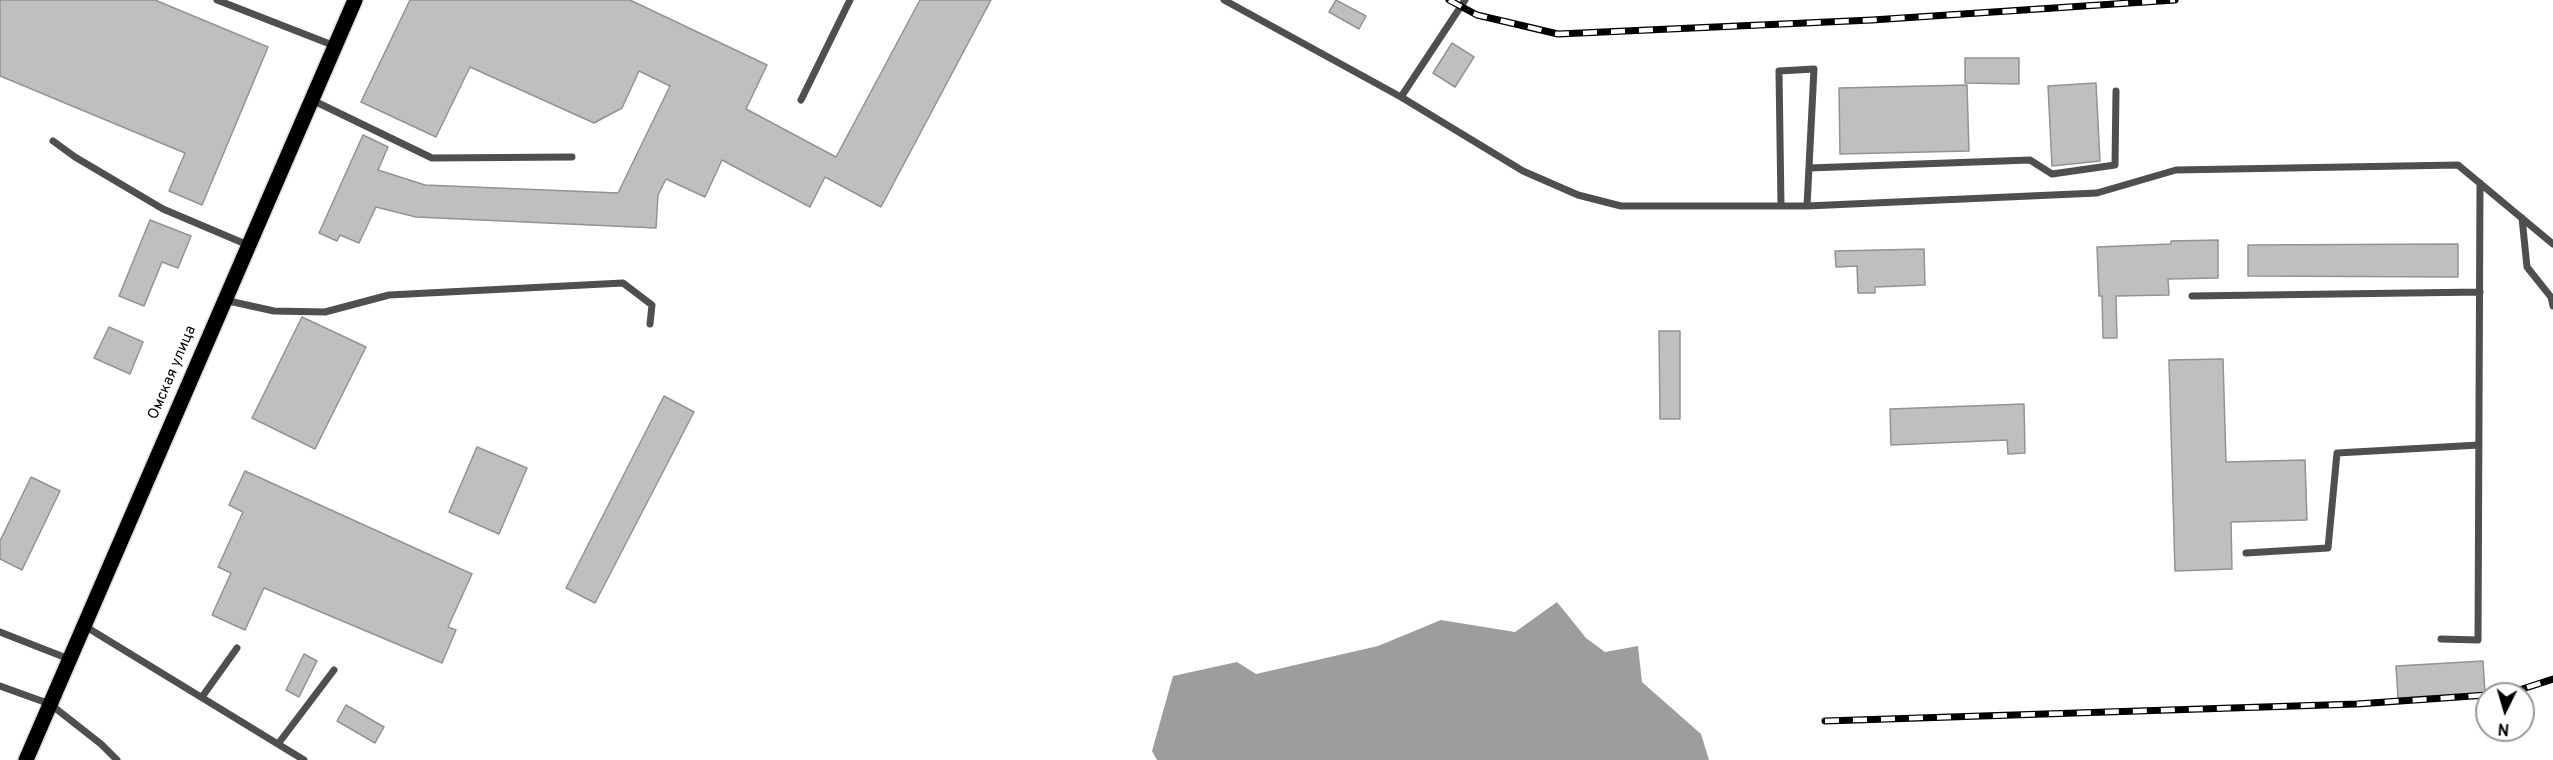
<!DOCTYPE html>
<html>
<head>
<meta charset="utf-8">
<style>
  body { margin:0 }
  #map { position:relative; width:2553px; height:760px; overflow:hidden; background:#fff; font-family:Overpass,sans-serif }
  canvas { display:block }
  .north { position:absolute; left:2475px; top:682px; width:60px; height:60px; box-sizing:border-box; background:#fff; border:2px solid #999; border-radius:50%; rotate:185deg; font-size:16px; font-weight:700; line-height:24px; text-align:center; color:#000 }
  .north::after { content:''; display:block; margin:auto; width:21px; height:27px; background:#000; clip-path:polygon(50% 0,100% 100%,50% 72%,0 100%) }
</style>
</head>
<body>
<div id="map">
<canvas width="2553" height="760"></canvas>
<div class="north">N</div>
</div>
<script>
const g = document.querySelector('canvas').getContext('2d');
g.lineJoin = 'round';
function paint(path, color) { g.fillStyle = color; g.fill(path, 'evenodd'); }
function strokePath(path, color, width, dash) { g.strokeStyle = color; g.lineWidth = width; g.lineCap = dash ? 'butt' : 'round'; g.setLineDash(dash || []); g.stroke(path); }
function drawText(font, color, halo, rows, align = 'center') {
  g.font = font + ' Overpass,sans-serif'; g.lineWidth = 5; g.setLineDash([]); g.textBaseline = 'middle'; g.strokeStyle = halo; g.fillStyle = color; for (const [text, x, y, turn = 0] of rows) {
    g.save(); g.translate(x, y); g.rotate((+turn || 0) * Math.PI / 180); g.textAlign = isNaN(turn) ? turn : align; if (halo) g.strokeText(text, 0, 0); g.fillText(text, 0, 0); g.restore();
  }
}
const water = new Path2D(`
  M 1557,602 L 1586,638 L 1605,652 L 1638,646 L 1642,682 L 1701,734 L 1709,760 L 1157,760 L 1152,751 L 1173,676 L 1237,662 L 1256,674 L 1378,646 L 1441,620 L 1515,632 Z`);
const building = new Path2D(`
  M 0,0 L 155,0 L 268,47 L 202,205 L 169,191 L 185,153 L 0,76 Z
  M 410,0 L 630,0 L 767,65 L 746,109 L 836,157 L 920,0 L 991,0 L 881,207 L 825,177 L 810,207 L 722,160 L 705,197 L 666,179 L 658,195 L 656,228 L 416,217 L 376,207 L 359,243 L 340,235 L 337,241 L 319,233 L 363,135 L 388,147 L 378,170 L 425,185 L 618,193 L 670,86 L 639,71 L 622,108 L 594,123 L 470,67 L 436,137 L 361,102 Z
  M 1336,0 L 1366,16 L 1359,29 L 1329,12 Z
  M 1452,43 L 1474,57 L 1455,87 L 1433,73 Z
  M 1965,58 L 2019,58 L 2019,84 L 1965,83 Z
  M 2096,83 L 2100,161 L 2052,166 L 2048,86 Z
  M 1967,85 L 1969,151 L 1840,154 L 1839,88 Z
  M 150,220 L 191,236 L 178,268 L 162,262 L 144,306 L 119,296 Z
  M 2218,240 L 2218,278 L 2168,279 L 2169,295 L 2116,296 L 2117,338 L 2103,338 L 2102,296 L 2099,296 L 2097,247 L 2171,244 L 2171,241 Z
  M 2458,244 L 2458,277 L 2248,276 L 2248,245 Z
  M 1924,249 L 1925,285 L 1875,287 L 1875,293 L 1858,293 L 1857,266 L 1836,267 L 1835,251 Z
  M 302,317 L 366,347 L 315,449 L 252,418 Z
  M 109,327 L 143,342 L 130,374 L 94,358 Z
  M 1659,331 L 1680,331 L 1680,419 L 1660,419 Z
  M 2223,359 L 2226,462 L 2305,460 L 2307,520 L 2231,522 L 2232,569 L 2175,571 L 2169,360 Z
  M 664,396 L 694,412 L 595,603 L 566,588 Z
  M 2024,404 L 2025,453 L 2008,454 L 2007,440 L 1891,445 L 1890,409 Z
  M 477,447 L 527,468 L 499,534 L 449,512 Z
  M 245,471 L 472,574 L 448,627 L 456,630 L 442,663 L 264,588 L 245,630 L 212,615 L 231,573 L 218,567 L 243,512 L 229,505 Z
  M 31,477 L 60,491 L 22,570 L 0,559 L 0,541 Z
  M 304,654 L 317,661 L 299,697 L 286,690 Z
  M 2483,661 L 2485,693 L 2398,698 L 2396,666 Z
  M 346,705 L 384,727 L 375,743 L 337,721 Z`);
const lane = new Path2D(`
  M 217,0 L 335,46
  M 1224,0 L 1401,97 L 1523,171 L 1578,195 L 1621,206 L 1807,206 L 2097,193 L 2176,170 L 2458,165 L 2553,244
  M 1401,97 L 1465,0
  M 312,100 L 432,158 L 572,157
  M 801,100 L 850,0
  M 53,141 L 75,157 L 163,209 L 248,245
  M 1809,168 L 2030,160 L 2052,174 L 2115,165 L 2116,91
  M 1781,206 L 1779,71 L 1814,69 L 1807,206
  M 2522,218 L 2527,267 L 2551,297 L 2553,306
  M 2192,296 L 2480,292
  M 224,300 L 274,311 L 325,312 L 389,295 L 623,283 L 652,305 L 650,324
  M 2246,553 L 2328,548 L 2337,453 L 2479,445
  M 83,625 L 304,760
  M 0,632 L 69,659
  M 2441,639 L 2478,640 L 2480,183
  M 0,686 L 50,704 L 101,744 L 117,760
  M 202,697 L 237,648
  M 278,744 L 334,670`);
const primary = new Path2D(`
  M 26,760 L 355,0`);
const rail = new Path2D(`
  M 1449,0 L 1477,15 L 1558,34 L 1872,20 L 2175,0
  M 2500,694 L 2510,693 L 2553,679
  M 1825,721 L 2357,704 L 2487,695`);
const streetNames = [
  ["Омская улица",173,373,-67]
];
paint(water, '#9d9d9d');
paint(building, '#bfbfbf');
strokePath(building, '#939393', 1.5);
strokePath(primary, '#dbdbdb', 18);
strokePath(lane, '#4f4f4f', 7);
strokePath(primary, '#000', 15);
strokePath(rail, '#000', 7);
strokePath(rail, '#fff', 4.5, [14]);
drawText('15px', '#000', '#fff', streetNames);
</script>
</body>
</html>
